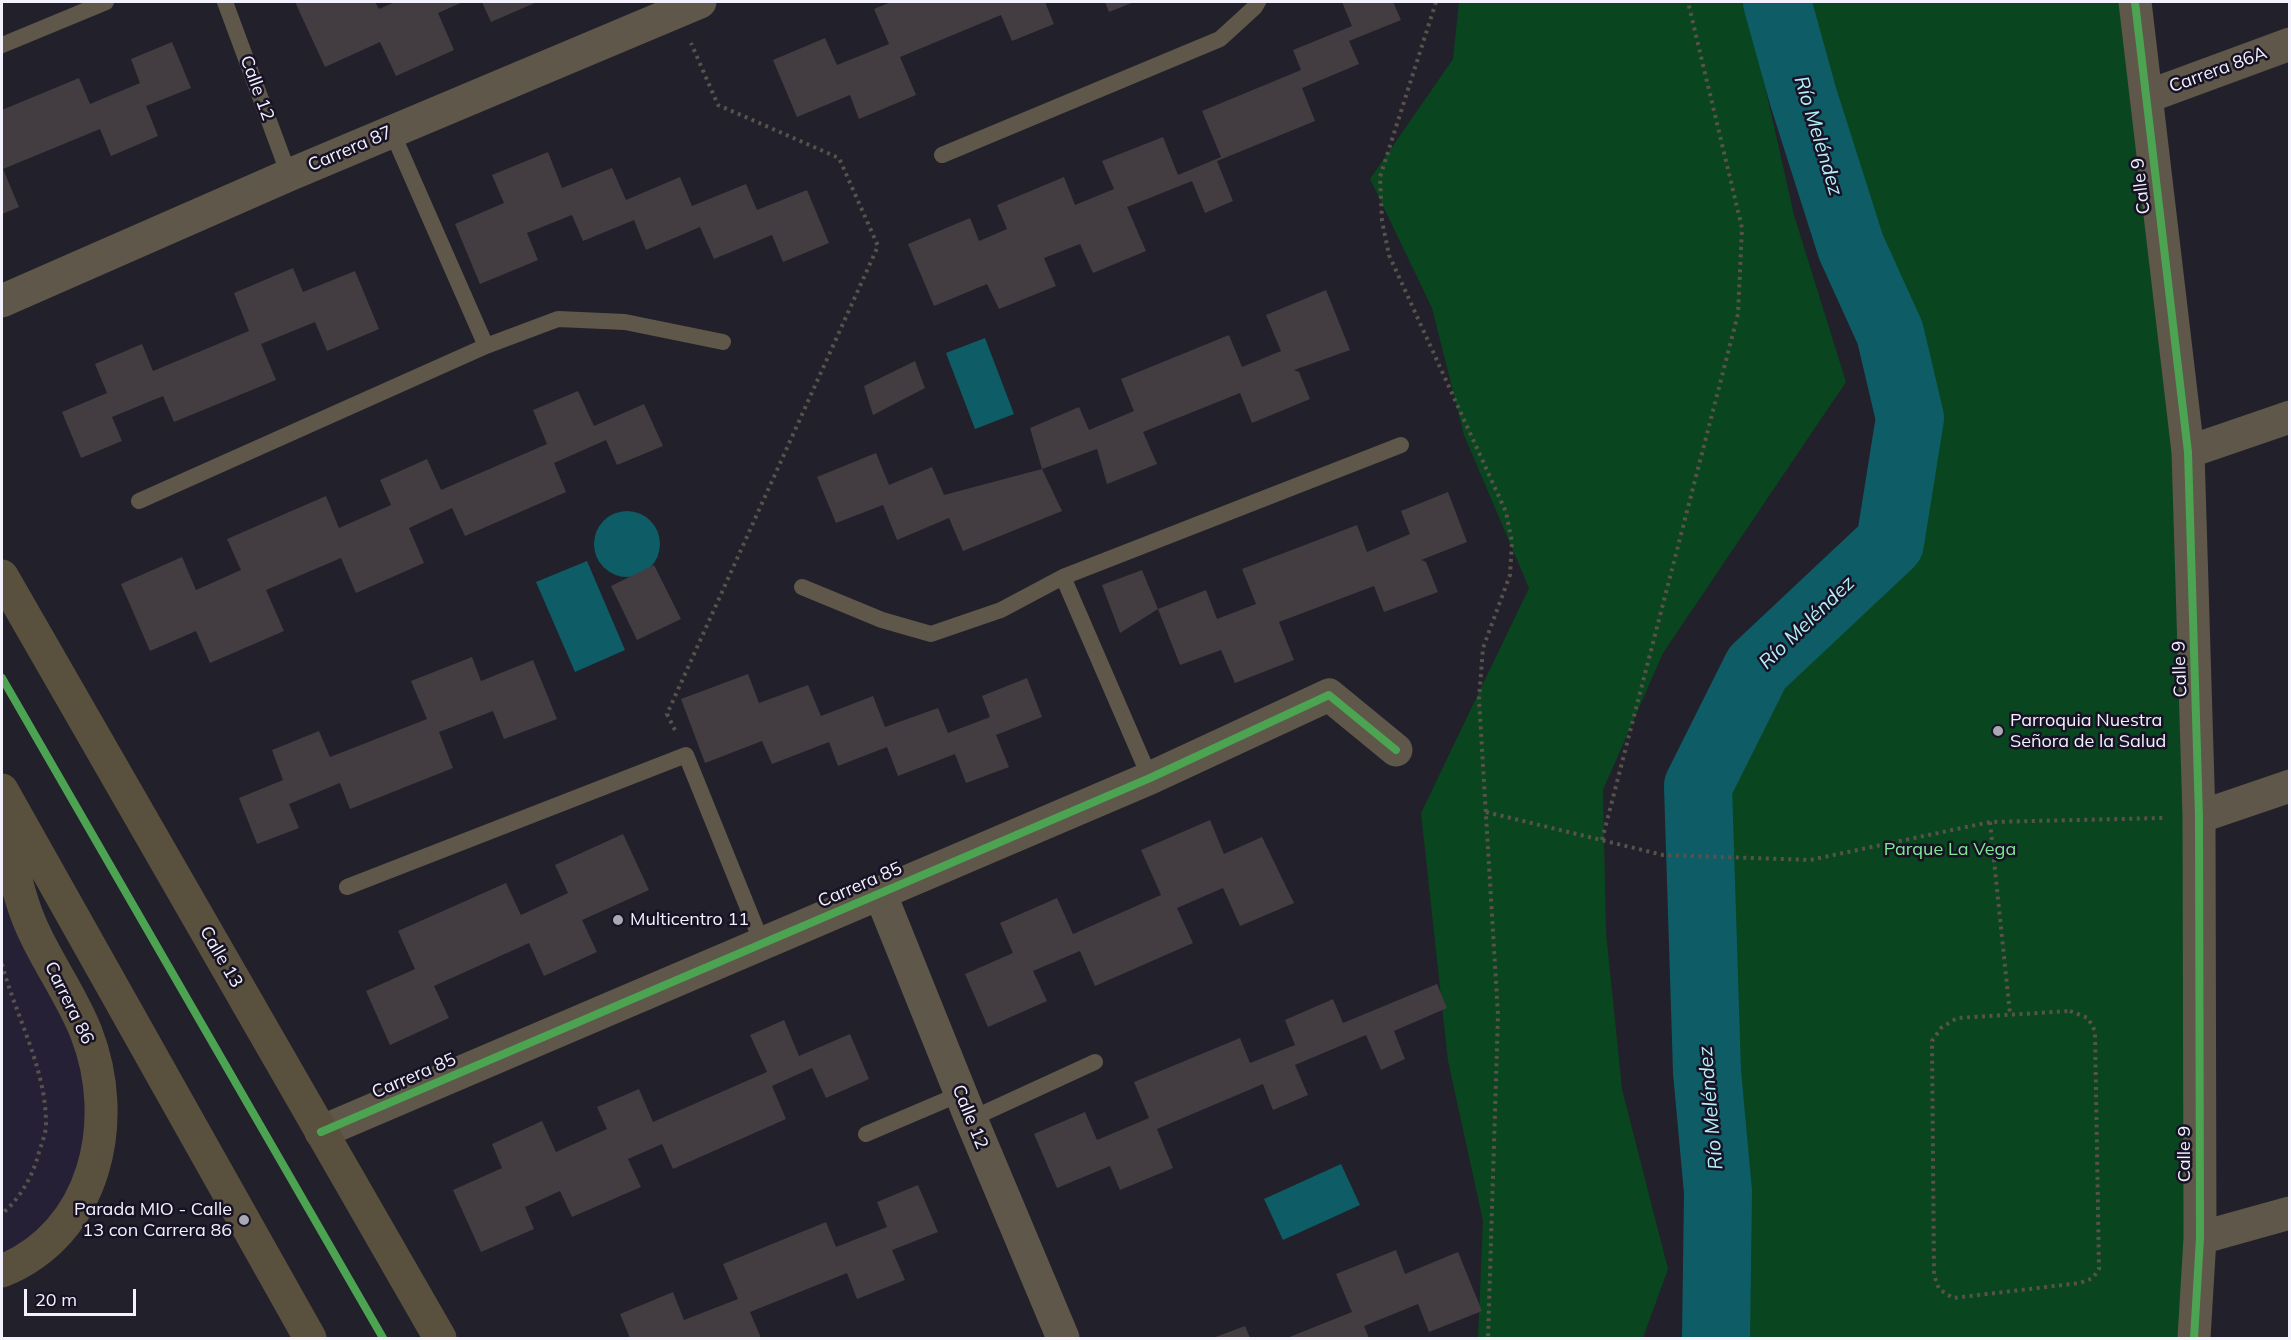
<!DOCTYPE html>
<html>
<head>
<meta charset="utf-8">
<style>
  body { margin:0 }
  #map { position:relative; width:2291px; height:1340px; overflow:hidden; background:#22202a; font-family:Mulish,sans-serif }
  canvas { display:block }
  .frame { position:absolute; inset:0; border:3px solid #f3f1fe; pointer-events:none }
  .scale { position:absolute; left:24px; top:1289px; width:112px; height:27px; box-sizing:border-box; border:3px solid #f3f1fe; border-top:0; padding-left:8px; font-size:18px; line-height:21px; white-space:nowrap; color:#f3f1fe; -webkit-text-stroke:4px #171224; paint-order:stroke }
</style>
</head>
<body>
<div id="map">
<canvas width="2291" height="1340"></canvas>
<div class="frame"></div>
<div class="scale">20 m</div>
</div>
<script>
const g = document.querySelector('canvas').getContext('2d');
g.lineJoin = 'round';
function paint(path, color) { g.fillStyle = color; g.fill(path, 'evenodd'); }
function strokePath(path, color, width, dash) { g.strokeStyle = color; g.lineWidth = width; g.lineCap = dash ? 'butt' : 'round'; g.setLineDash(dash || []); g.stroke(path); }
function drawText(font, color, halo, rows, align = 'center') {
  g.font = font + ' Mulish,sans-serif'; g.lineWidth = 5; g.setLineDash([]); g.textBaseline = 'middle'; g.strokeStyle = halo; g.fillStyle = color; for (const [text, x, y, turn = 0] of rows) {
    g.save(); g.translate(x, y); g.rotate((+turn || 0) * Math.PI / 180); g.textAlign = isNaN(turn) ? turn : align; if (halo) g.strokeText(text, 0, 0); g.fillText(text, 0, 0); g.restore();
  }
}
const built = new Path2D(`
  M 2,790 L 13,852 L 85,1030 L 89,1181 L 2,1271 Z`);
const green = new Path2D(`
  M 1459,2 L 1746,2 L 1794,215 L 1846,382 L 1663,653 L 1603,790 L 1606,932 L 1622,1089 L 1668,1269 L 1643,1338 L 1478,1338 L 1483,1221 L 1448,1061 L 1421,813 L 1529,588 L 1464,435 L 1432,308 L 1370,179 L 1453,59 Z
  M 1777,2 L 2135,2 L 2188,452 L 2194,1338 L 1716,1338 L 1718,1192 L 1707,1072 L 1698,786 L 1757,668 L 1890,543 L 1910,418 L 1890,333 L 1851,247 L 1803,96 Z`);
const water = new Path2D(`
  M 985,338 L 1014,414 L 975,429 L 946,353 Z
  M594 544a33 33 0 1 1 66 0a33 33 0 1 1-66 0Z
  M 587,561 L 625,650 L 575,672 L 536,582 Z
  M 1341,1164 L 1360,1205 L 1283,1240 L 1264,1199 Z`);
const river = new Path2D(`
  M 1716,1338 L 1718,1192 L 1707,1072 L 1698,786 L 1757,668 L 1890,543 L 1910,418 L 1890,333 L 1851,247 L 1803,96 L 1777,2`);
const building = new Path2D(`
  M 295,2 L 375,2 L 379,9 L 395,2 L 463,2 L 438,13 L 454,50 L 396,76 L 380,42 L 325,67 Z
  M 482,2 L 537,2 L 491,22 Z
  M 891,2 L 1045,2 L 1054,24 L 1012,41 L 1001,15 L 900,57 L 916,95 L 859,119 L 850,95 L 797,117 L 773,60 L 825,38 L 837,65 L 889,44 L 874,9 Z
  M 1105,2 L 1134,2 L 1109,12 Z
  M 1342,2 L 1393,2 L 1401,20 L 1349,41 L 1359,64 L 1302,88 L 1315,121 L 1217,161 L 1233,201 L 1205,213 L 1192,181 L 1127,207 L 1146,251 L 1093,273 L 1080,244 L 1044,258 L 1056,286 L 999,309 L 987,284 L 934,306 L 908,244 L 970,218 L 979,241 L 1007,229 L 997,205 L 1064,177 L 1075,205 L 1114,189 L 1102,161 L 1163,137 L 1178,175 L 1221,157 L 1202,111 L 1301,70 L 1293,50 L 1352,26 Z
  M 172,42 L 191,88 L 146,106 L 158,136 L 111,156 L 100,129 L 3,169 L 19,207 L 2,214 L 2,110 L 79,78 L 90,104 L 140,83 L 131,59 Z
  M 548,152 L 562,188 L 612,168 L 626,200 L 680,177 L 692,206 L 746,184 L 757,210 L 807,190 L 829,243 L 783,262 L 772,235 L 714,259 L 700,227 L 646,250 L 634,220 L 583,241 L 572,215 L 527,233 L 538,260 L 480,284 L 455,224 L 504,203 L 492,175 Z
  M 293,268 L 303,292 L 355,271 L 379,329 L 327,351 L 315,322 L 261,344 L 276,380 L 174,422 L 163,396 L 112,417 L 122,441 L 81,458 L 62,412 L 107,393 L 95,364 L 142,344 L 153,371 L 249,331 L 234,293 Z
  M 1326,290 L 1350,350 L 1294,370 L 1299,372 L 1310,399 L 1252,423 L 1240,393 L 1143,432 L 1157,464 L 1107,484 L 1097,449 L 1042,469 L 1030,428 L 1079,407 L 1089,430 L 1134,411 L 1121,379 L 1229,335 L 1242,367 L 1281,351 L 1266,315 Z
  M 915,361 L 925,388 L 873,415 L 864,386 Z
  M 578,391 L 594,426 L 644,404 L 663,446 L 617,465 L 606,440 L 554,463 L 566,492 L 465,536 L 452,508 L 409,528 L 424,563 L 356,593 L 341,558 L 266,590 L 284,631 L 210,663 L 196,631 L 150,651 L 121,584 L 182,557 L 196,590 L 241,570 L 227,539 L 326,496 L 339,528 L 391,505 L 380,480 L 427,459 L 441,490 L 547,444 L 533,410 Z
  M 876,453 L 889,485 L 932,467 L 944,495 L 1042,469 L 1062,511 L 963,551 L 949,518 L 897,540 L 883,505 L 836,523 L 817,477 Z
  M 1448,492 L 1467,542 L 1421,560 L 1426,562 L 1438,592 L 1384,612 L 1374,586 L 1279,622 L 1294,660 L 1235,683 L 1221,650 L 1180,665 L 1158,609 L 1206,590 L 1217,619 L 1256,604 L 1242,569 L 1357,525 L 1367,552 L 1410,534 L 1401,511 Z
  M 654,565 L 681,619 L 637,640 L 611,586 Z
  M 1142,570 L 1158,609 L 1120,633 L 1102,585 Z
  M 472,657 L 481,681 L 533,660 L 557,719 L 504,739 L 493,711 L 439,732 L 453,768 L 350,809 L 340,783 L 289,804 L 299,828 L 257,844 L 239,798 L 283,780 L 272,750 L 319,731 L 330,757 L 427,719 L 411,681 Z
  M 748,674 L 759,703 L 808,685 L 821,716 L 873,696 L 885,727 L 938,708 L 948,733 L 990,717 L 982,696 L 1027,678 L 1042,717 L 996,735 L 1009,767 L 966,783 L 955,754 L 898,776 L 887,747 L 838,766 L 829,742 L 772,764 L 762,741 L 705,763 L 681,699 Z
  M 1210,820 L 1224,854 L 1262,837 L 1294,903 L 1240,926 L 1223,888 L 1177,908 L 1193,943 L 1095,986 L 1080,951 L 1033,971 L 1047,1001 L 988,1027 L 965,974 L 1013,953 L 1000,923 L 1057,898 L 1073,934 L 1161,895 L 1141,850 Z
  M 623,834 L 649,890 L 582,920 L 597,952 L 544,976 L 529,943 L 434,986 L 449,1018 L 390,1045 L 366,991 L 415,969 L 398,931 L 506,883 L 521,915 L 568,893 L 555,865 Z
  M 1437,984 L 1447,1008 L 1394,1031 L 1405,1059 L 1381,1070 L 1366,1035 L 1295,1065 L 1308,1095 L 1273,1110 L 1263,1084 L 1157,1129 L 1173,1168 L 1120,1190 L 1110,1166 L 1057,1188 L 1034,1134 L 1085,1112 L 1097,1140 L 1149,1118 L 1134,1082 L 1240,1038 L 1250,1063 L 1295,1045 L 1285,1020 L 1333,999 L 1343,1023 Z
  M 784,1020 L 799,1056 L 850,1034 L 869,1079 L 826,1098 L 812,1068 L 772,1086 L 786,1119 L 673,1169 L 662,1144 L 628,1159 L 641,1187 L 572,1217 L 560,1191 L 525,1207 L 534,1229 L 481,1252 L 453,1190 L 502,1168 L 492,1144 L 542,1121 L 556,1152 L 607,1129 L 597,1107 L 639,1089 L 653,1122 L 767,1072 L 750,1035 Z
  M 918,1185 L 938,1232 L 892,1250 L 905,1280 L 857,1299 L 847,1273 L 750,1312 L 761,1338 L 630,1338 L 620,1314 L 673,1292 L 684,1320 L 738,1299 L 723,1264 L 826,1222 L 836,1247 L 887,1227 L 877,1202 Z
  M 1396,1250 L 1405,1274 L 1458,1252 L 1482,1311 L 1429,1332 L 1418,1304 L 1364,1326 L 1369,1338 L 1287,1338 L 1352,1312 L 1336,1274 Z
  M 1245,1326 L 1250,1338 L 1213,1338 Z`);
const path = new Path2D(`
  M 1436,2 L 1380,177 L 1382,221 L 1389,255 L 1506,512 L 1512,542 L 1510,575 L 1483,648 L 1479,699 L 1498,1015 L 1488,1338
  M 675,730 L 667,714 L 878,246 L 839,158 L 718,105 L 691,43
  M 1486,812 L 1663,855 L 1810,860 L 1990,822 L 2163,818
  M 1990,822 L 2010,1014
  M 1602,840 L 1738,314 L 1742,228 L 1688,2
  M 2,964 C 16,1017 46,1068 46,1124 C 46,1133 42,1143 39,1152 C 33,1176 21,1197 2,1214
  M 2070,1011 L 2088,1018 L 2095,1031 L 2099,1269 L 2093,1278 L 2080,1283 L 1953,1298 L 1939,1289 L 1934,1275 L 1932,1041 L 1941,1028 L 1957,1018 Z`);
const lane = new Path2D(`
  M 225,2 L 289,175
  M 2,45 L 106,2
  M 392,132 L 486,346
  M 942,155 L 1220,39 L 1255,7 L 1258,2
  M 139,501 L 486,346 L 558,319 L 625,322 L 723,342
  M 1063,577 L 1150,778
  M 802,587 L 882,620 L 931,634 L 1001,610 L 1063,577 L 1401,445
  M 347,887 L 686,755 L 762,943
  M 971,1119 L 1095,1062
  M 866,1134 L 960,1094`);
const street = new Path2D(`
  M 2135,2 L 2188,452 L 2199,817 L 2200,1238 L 2194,1338
  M 2146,97 L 2290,44
  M 2,301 L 289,175 L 700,2
  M 2188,452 L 2290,417
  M 2199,817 L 2290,786
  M 880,893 L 971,1119 L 1063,1338
  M 321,1132 L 1150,778 L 1329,695 L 1396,750
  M 2200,1238 L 2290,1213`);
const secondary = new Path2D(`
  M 2,576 L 440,1338
  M 2,790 L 310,1338
  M 2,1271 C 96,1233 121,1121 86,1032 C 68,987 36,948 22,901 C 12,872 12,842 11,811`);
const cycleway = new Path2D(`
  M 2135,2 L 2188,452 L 2199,817 L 2200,1238 L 2194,1338
  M 2,678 L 383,1338
  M 321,1132 L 1150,778 L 1329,695 L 1396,750`);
const markers = [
  [1998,731,6,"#aaa8b4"],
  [618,920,6,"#aaa8b4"],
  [244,1220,6,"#aaa8b4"]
];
const streetNames = [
  ["Carrera 86A",2218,70,-20],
  ["Calle 12",257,88,70],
  ["Carrera 87",350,149,-23],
  ["Calle 9",2141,186,-97],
  ["Calle 9",2180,669,-92],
  ["Carrera 85",860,885,-23],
  ["Calle 13",221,957,60],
  ["Carrera 86",69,1003,64],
  ["Carrera 85",414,1076,-23],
  ["Calle 12",970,1117,68],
  ["Calle 9",2185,1154,-90]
];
const poiNames = [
  ["Parroquia Nuestra",2010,721],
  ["Señora de la Salud",2010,742],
  ["Multicentro 11",630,920],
  ["Parada MIO - Calle",232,1210,"right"],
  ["13 con Carrera 86",232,1231,"right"]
];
const parkNames = [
  ["Parque La Vega",1950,850]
];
const waterNames = [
  ["Río Meléndez",1818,136,73],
  ["Río Meléndez",1807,623,-44],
  ["Río Meléndez",1711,1108,-95]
];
paint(built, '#262037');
paint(green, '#09451f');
paint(water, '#0e5c66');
strokePath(river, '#0e5c66', 68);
paint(building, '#433d42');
strokePath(path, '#58524b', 4, [3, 4.5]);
strokePath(lane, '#5e574a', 16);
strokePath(street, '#5e574a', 33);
strokePath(secondary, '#59503e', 33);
strokePath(cycleway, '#4ca352', 8);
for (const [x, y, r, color] of markers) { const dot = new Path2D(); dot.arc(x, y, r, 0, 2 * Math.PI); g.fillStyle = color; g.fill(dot); strokePath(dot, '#171224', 2); }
drawText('18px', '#f3f1fe', '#171224', streetNames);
drawText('18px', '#f3f1fe', '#171224', poiNames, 'left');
drawText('18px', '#7ee994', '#171224', parkNames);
drawText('italic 20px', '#b4f0f9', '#171224', waterNames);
</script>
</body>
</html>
